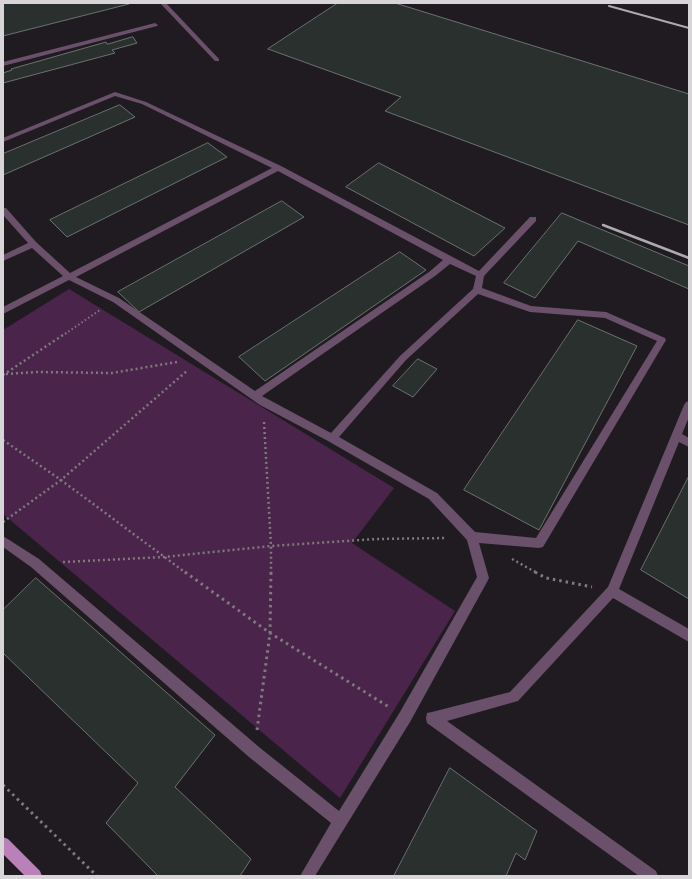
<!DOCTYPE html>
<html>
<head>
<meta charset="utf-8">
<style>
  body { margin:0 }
  #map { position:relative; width:692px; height:879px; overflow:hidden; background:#201b20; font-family:Barlow,sans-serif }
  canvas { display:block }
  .frame { position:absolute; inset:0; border:4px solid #d8d5d8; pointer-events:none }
</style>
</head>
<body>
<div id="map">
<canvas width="692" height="879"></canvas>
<div class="frame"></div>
</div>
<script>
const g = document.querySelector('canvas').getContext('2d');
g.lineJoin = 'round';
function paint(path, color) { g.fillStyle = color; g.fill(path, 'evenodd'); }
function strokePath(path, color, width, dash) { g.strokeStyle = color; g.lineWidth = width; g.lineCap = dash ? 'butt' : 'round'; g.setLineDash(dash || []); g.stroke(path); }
const green = new Path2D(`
  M 69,289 L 394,488 L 352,543 L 455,611 L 340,798 L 3,514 L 3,330 Z`);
const building = new Path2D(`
  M 3,3 L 128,3 L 129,4 L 3,36 Z
  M 338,3 L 395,3 L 689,94 L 689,225 L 385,111 L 401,97 L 268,49 Z
  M 133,37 L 137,43 L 112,50 L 115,53 L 3,83 L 3,73 L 12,70 L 11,69 L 106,42 L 107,44 Z
  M 120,105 L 135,117 L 3,175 L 3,154 Z
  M 208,143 L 227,157 L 67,237 L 50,220 Z
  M 379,163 L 505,228 L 474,256 L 346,187 Z
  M 282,201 L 304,217 L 139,312 L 118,292 Z
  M 562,213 L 689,266 L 689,289 L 578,241 L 535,298 L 504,283 Z
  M 400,252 L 426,270 L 265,381 L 239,357 Z
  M 578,320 L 637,346 L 539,530 L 464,490 Z
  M 418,359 L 437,369 L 413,397 L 393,386 Z
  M 689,476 L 689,599 L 641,570 Z
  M 36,578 L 215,735 L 175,787 L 251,859 L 240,876 L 158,876 L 106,823 L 138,783 L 3,653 L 3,610 Z
  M 450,768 L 537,831 L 525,860 L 516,853 L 506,876 L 394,876 Z`);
const pathFar2 = new Path2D(`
  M 65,334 L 100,310`);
const pathFar1 = new Path2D(`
  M 6,374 L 37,372 L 112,373 L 177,362
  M 3,375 L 66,333
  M 264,422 L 271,546 L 271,573
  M 3,440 L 61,480 L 186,573
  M 3,522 L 61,480 L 188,370
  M 512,559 L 537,573
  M 63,562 L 164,557 L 271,546 L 376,539 L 447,538`);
const path = new Path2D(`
  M 185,572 L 270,633 L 389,707
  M 535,572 L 546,578 L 592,587
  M 257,730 L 270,633 L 271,572
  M 3,785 L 97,876`);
const service = new Path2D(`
  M 160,3 L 166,3 L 219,59 L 219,61 L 215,61 Z
  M 155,23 L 158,25 L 157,26 L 3,66 L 3,62 Z
  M 115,92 L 146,102 L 281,166 L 479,271 L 530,217 L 536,217 L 536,221 L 484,276 L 482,288 L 531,306 L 606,312 L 665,338 L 666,340 L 543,547 L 539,548 L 479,543 L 489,578 L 487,582 L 410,722 L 315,876 L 300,876 L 331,823 L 249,757 L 31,567 L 3,547 L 3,536 L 39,559 L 259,747 L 339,811 L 400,712 L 477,577 L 467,540 L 429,499 L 328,441 L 260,405 L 113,302 L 69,280 L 3,314 L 3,307 L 63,276 L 32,248 L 3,261 L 3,255 L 28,243 L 3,215 L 3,208 L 6,208 L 36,242 L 70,273 L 272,168 L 142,104 L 115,96 L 3,142 L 3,138 ZM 278,171 L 443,260 L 429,272 L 255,391 L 119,298 L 76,277 ZM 450,264 L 476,276 L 473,289 L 400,356 L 331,433 L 262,396 L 435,276 ZM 478,294 L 530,312 L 605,318 L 657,341 L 536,538 L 475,532 L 437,493 L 339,437 L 406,360 Z
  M 689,401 L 689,417 L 682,434 L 689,438 L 689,447 L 679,442 L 619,589 L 689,629 L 689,642 L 613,598 L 518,701 L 447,721 L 656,871 L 658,876 L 639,876 L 427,723 L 426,718 L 427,713 L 432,712 L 510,692 L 608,587 L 684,405 L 686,402 Z`);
const primary = new Path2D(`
  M 3,837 L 8,839 L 40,871 L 42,876 L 25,876 L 3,854 Z`);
const railFar1 = new Path2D(`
  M 609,6 L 689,28`);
const rail = new Path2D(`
  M 603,225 L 689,258`);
paint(green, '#4a244a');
paint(building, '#2a302e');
strokePath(building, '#6a726f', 1);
strokePath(pathFar2, '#7e7a7e', 2, [1.5, 2.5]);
strokePath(pathFar1, '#7e7a7e', 2.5, [2, 3]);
strokePath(path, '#7e7a7e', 3, [2.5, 4]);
paint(service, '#6a506a');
paint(primary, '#b981b8');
strokePath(railFar1, '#adaaad', 2);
strokePath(rail, '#adaaad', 2.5);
</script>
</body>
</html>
